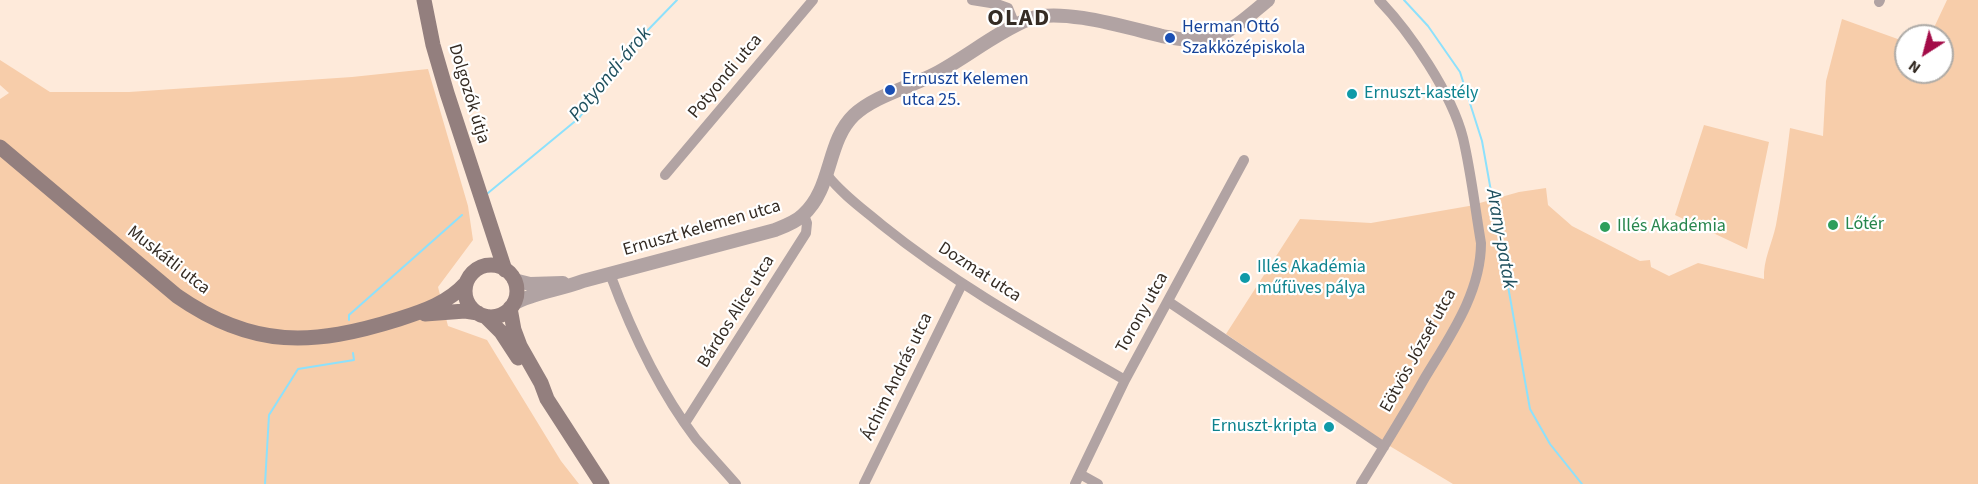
<!DOCTYPE html>
<html>
<head>
<meta charset="utf-8">
<style>
  body { margin:0 }
  #map { position:relative; width:1978px; height:484px; overflow:hidden; background:#feeada; font-family:"Source Sans 3",sans-serif }
  canvas { display:block }
  .north { position:absolute; left:1894px; top:24px; width:60px; height:60px; box-sizing:border-box; background:#fff; border:2px solid #aeaba7; border-radius:50%; rotate:216deg; font-size:16px; font-weight:700; line-height:24px; text-align:center; color:#352c24 }
  .north::after { content:''; display:block; margin:auto; width:21px; height:27px; background:#a30c48; clip-path:polygon(50% 0,100% 100%,50% 72%,0 100%) }
</style>
</head>
<body>
<div id="map">
<canvas width="1978" height="484"></canvas>
<div class="north">N</div>
</div>
<script>
const g = document.querySelector('canvas').getContext('2d');
g.lineJoin = 'round';
function paint(path, color) { g.fillStyle = color; g.fill(path, 'evenodd'); }
function strokePath(path, color, width, dash) { g.strokeStyle = color; g.lineWidth = width; g.lineCap = dash ? 'butt' : 'round'; g.setLineDash(dash || []); g.stroke(path); }
function drawText(font, color, halo, rows, align = 'center') {
  g.font = font + ' "Source Sans 3",sans-serif'; g.lineWidth = 4.5; g.setLineDash([]); g.textBaseline = 'middle'; g.strokeStyle = halo; g.fillStyle = color; for (const [text, x, y, turn = 0] of rows) {
    g.save(); g.translate(x, y); g.rotate((+turn || 0) * Math.PI / 180); g.textAlign = isNaN(turn) ? turn : align; if (halo) g.strokeText(text, 0, 0); g.fillText(text, 0, 0); g.restore();
  }
}
const green = new Path2D(`
  M 1947,0 L 1978,0 L 1978,484 L 1453,484 L 1388,445 L 1226,334 L 1300,219 L 1371,223 L 1469,206 L 1519,192 L 1546,188 L 1548,205 L 1572,226 L 1640,261 L 1650,260 L 1651,267 L 1669,276 L 1698,263 L 1764,279 C 1763,260 1772,244 1776,225 C 1782,193 1786,161 1790,128 L 1823,136 L 1826,81 L 1842,19 L 1906,42 L 1906,72 L 1942,72 L 1942,36 L 1930,36 Z
  M 0,60 L 50,92 L 129,92 L 352,77 L 428,69 L 468,206 L 473,240 L 438,287 L 448,326 L 487,340 L 561,461 L 579,484 L 0,484 L 0,99 L 9,93 L 0,85 Z
  M 1704,125 L 1769,142 L 1747,249 L 1675,215 Z`);
const stream = new Path2D(`
  M 1404,0 L 1428,26 L 1460,72 L 1482,141 L 1530,409 L 1550,444 L 1582,484
  M 488,193 L 579,118 L 645,33 L 677,0
  M 349,320 L 349,315 L 462,215
  M 265,484 L 269,415 L 298,369 L 354,360 L 353,353`);
const minor = new Path2D(`
  M 972,0 L 997,4 L 1008,8 L 1015,25
  M 1879,2 L 1880,0
  M 665,175 L 813,0
  M 828,176 C 843,195 863,209 882,225 C 959,287 1040,331 1125,380
  M 610,274 C 632,333 658,389 696,439 C 709,454 723,469 736,484
  M 1169,302 L 1384,447
  M 685,423 L 806,233 L 807,223 L 804,215
  M 1080,474 L 1098,484
  M 864,484 L 962,284
  M 1075,484 L 1125,380 L 1244,160
  M 1361,484 C 1382,450 1403,416 1423,381 C 1448,339 1481,294 1481,243 C 1475,208 1471,172 1463,138 C 1452,94 1410,32 1379,0`);
const tertiary = new Path2D(`
  M 514,280 L 530,284 L 563,283
  M 513,304 C 534,292 560,290 583,281 L 775,230 C 785,226 796,222 803,215 C 833,188 826,142 854,115 C 874,96 910,87 935,74 C 967,57 995,33 1029,19 C 1061,7 1128,28 1162,36 C 1179,39 1200,43 1216,37 C 1235,29 1252,13 1268,0`);
const secondary = new Path2D(`
  M 424,0 L 433,45 L 447,93 L 505,270
  M 0,147 L 177,296 C 253,349 313,346 399,319 C 424,311 448,303 466,283
  M465 291a26 26 0 1 1 52 0a26 26 0 1 1-52 0Z
  M 510,308 L 514,330 L 520,346 L 541,383 L 547,399 L 602,484
  M 425,314 L 465,311 L 478,313
  M 485,316 L 501,332 L 518,358`);
const markers = [
  [1170,38,6,"#1a4fb4"],
  [890,90,6,"#1a4fb4"],
  [1352,94,6,"#0f9aa8"],
  [1833,225,6,"#2e9e5b"],
  [1605,227,6,"#2e9e5b"],
  [1245,278,6,"#0f9aa8"],
  [1329,427,6,"#0f9aa8"]
];
const transitNames = [
  ["Herman Ottó",1182,28],
  ["Szakközépiskola",1182,49],
  ["Ernuszt Kelemen",902,80],
  ["utca 25.",902,101]
];
const streetNames = [
  ["Potyondi utca",726,77,-50],
  ["Dolgozók útja",468,94,73],
  ["Ernuszt Kelemen utca",702,229,-16],
  ["Muskátli utca",168,261,38],
  ["Dozmat utca",979,273,33],
  ["Bárdos Alice utca",737,312,-58],
  ["Torony utca",1143,313,-61],
  ["Eötvös József utca",1419,351,-61],
  ["Áchim András utca",898,377,-64]
];
const cultureNames = [
  ["Ernuszt-kastély",1364,94],
  ["Illés Akadémia",1257,268],
  ["műfüves pálya",1257,289],
  ["Ernuszt-kripta",1317,427,"right"]
];
const leisureNames = [
  ["Lőtér",1845,225],
  ["Illés Akadémia",1617,227]
];
const waterNames = [
  ["Potyondi-árok",611,75,-50],
  ["Arany-patak",1500,239,80]
];
const districtNames = [
  ["OLAD",1019,20]
];
paint(green, '#f7cdaa');
strokePath(stream, '#8de1fc', 2);
strokePath(minor, '#b1a3a3', 10);
strokePath(tertiary, '#b1a3a3', 14);
strokePath(secondary, '#937f7e', 15);
for (const [x, y, r, color] of markers) { const dot = new Path2D(); dot.arc(x, y, r, 0, 2 * Math.PI); g.fillStyle = color; g.fill(dot); strokePath(dot, '#fff', 2); }
drawText('18px', '#164399', '#fff', transitNames, 'left');
drawText('18px', '#352c24', '#fff', streetNames);
drawText('18px', '#0d838f', '#fff', cultureNames, 'left');
drawText('18px', '#27864d', '#fff', leisureNames, 'left');
drawText('italic 20px', '#1f505e', '#fff', waterNames);
g.letterSpacing = '1.5px';
drawText('bold 24px', '#352c24', '#fff', districtNames);
g.letterSpacing = '0px';
</script>
</body>
</html>
